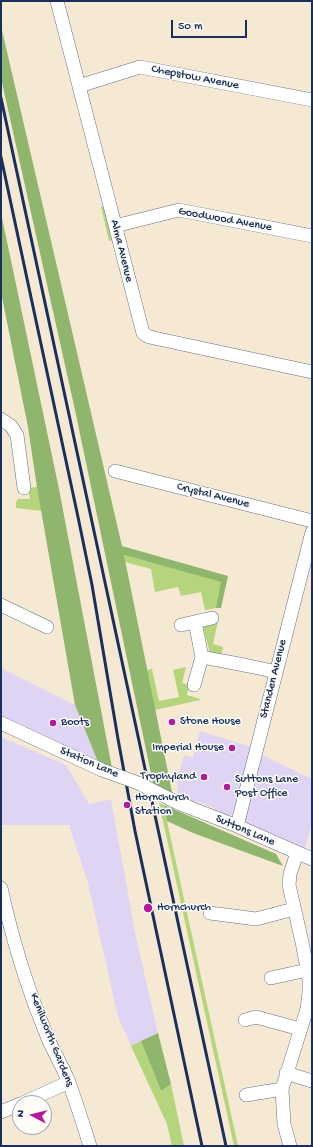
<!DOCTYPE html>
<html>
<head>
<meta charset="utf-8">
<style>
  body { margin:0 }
  #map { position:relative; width:313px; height:1147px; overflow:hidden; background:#f6e9d4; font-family:"Gochi Hand",sans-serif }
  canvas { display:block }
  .frame { position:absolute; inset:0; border:2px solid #1b2f5e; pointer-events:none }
  .north { position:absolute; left:12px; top:1095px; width:40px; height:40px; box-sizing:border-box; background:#fdfcf7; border:1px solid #a3aaba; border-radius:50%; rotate:277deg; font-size:11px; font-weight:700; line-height:16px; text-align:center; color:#1b2f5e }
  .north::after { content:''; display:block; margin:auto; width:14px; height:18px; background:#b5179e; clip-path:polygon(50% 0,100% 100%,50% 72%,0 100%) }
  .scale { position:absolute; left:171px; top:20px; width:76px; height:18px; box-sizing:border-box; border:2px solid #1b2f5e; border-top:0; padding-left:5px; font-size:12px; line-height:14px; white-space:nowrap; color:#1b2f5e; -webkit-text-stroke:3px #fdfcf7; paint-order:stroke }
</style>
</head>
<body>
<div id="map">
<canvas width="313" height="1147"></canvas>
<div class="frame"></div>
<div class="north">N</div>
<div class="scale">50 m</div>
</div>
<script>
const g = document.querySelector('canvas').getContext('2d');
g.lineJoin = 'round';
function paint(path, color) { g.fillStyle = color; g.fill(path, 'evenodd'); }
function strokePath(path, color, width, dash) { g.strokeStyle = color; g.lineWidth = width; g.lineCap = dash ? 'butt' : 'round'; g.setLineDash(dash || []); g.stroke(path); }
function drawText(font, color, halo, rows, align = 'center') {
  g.font = font + ' "Gochi Hand",sans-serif'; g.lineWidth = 3; g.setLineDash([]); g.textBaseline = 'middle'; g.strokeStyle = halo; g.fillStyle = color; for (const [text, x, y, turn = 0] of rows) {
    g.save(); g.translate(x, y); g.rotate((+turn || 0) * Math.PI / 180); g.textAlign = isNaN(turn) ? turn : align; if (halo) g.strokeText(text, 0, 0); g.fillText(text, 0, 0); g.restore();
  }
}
const built = new Path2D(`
  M 1,668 L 75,705 L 98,762 L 1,716 Z
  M 200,731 L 251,747 L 233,814 L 229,816 L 215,814 L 214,808 L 197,801 L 192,804 L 178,799 L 177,780 L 184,755 L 193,758 Z
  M 1,737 L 66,765 L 89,804 L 111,799 L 136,937 L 158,1033 L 131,1046 L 118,1017 L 88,883 L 69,825 L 1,825 Z
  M 262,755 L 312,779 L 312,821 L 305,849 L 256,827 L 253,829 L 245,826 L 245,822 Z`);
const green = new Path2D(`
  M 105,206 L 114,240 L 109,241 L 101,207 Z
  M 37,487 L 42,511 L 16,508 L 16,503 L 18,499 L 30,499 L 28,488 Z
  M 124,555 L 222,582 L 216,608 L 205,610 L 201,592 L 181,596 L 178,587 L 155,592 L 151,569 L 125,562 Z
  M 218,621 L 213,644 L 223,647 L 221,656 L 210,653 L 203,627 Z
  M 186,667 L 182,683 L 189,685 L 187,695 L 200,699 L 200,700 L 155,710 L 147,670 L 152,669 L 159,701 L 179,697 L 173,670 Z
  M 159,803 L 164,805 L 167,821 L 238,1146 L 234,1146 Z
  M 141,1041 L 161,1091 L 171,1084 L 184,1146 L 172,1146 L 167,1124 L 131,1046 Z`);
const forest = new Path2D(`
  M 1,26 L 122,546 L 228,576 L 221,608 L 216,608 L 221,582 L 124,555 L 172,792 L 171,795 L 154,788 L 75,410 L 1,78 Z
  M 1,213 L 59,489 L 112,768 L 98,762 L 75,705 L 37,487 L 28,427 L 1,292 Z
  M 164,805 L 276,854 L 283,866 L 193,833 L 167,821 Z
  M 158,1033 L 171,1084 L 161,1091 L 141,1041 Z`);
const minor = new Path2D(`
  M 57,1 L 143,333 L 147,336 L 154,338 L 312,372
  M 79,86 L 140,67 L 312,100
  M 115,226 L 179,210 L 312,236
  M 1,419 L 11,426 L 17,435 L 24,488
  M 115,471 L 312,521
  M 1,605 L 47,627
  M 195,622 L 202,657 C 227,662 251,666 276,672
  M 181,625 L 212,618
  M 194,685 L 202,657
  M 1,723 L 102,770
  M 178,803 L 237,826 L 312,859
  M 237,826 L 312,532
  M 1,888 C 12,938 27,988 47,1036 C 53,1051 62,1065 68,1080 C 76,1101 83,1124 90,1146
  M 210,913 L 256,919 L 294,909
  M 271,978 L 307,970
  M 245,1020 L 256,1017 L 300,1029
  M 286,1073 L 312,1081
  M 246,1095 L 282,1089
  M 23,1103 L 69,1082
  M 1,1112 L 20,1104
  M 290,1146 L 284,1124 L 282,1089 L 307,1009 L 309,993 L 309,979 L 302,942 L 289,885 L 290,874 L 297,853`);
const rail = new Path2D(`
  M 1,98 L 226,1146
  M 1,157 L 78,517 L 92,585 L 118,739 L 135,831 L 202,1146`);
const minorBridge = new Path2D(`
  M 102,770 L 138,783 L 178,803`);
const markers = [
  [172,722,4,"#b5179e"],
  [53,723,4,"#b5179e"],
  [232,748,4,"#b5179e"],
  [204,777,4,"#b5179e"],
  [227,787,4,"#b5179e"],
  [127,805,4,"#b5179e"],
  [148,908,5,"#b5179e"]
];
const streetNames = [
  ["Chepstow Avenue",195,78,11],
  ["Goodwood Avenue",225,220,10],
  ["Alma Avenue",121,251,76],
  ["Crystal Avenue",213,496,14],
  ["Standen Avenue",274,679,-76],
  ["Station Lane",89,763,23],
  ["Suttons Lane",245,831,23],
  ["Kenilworth Gardens",51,1040,68]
];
const poiNames = [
  ["Stone House",180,722],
  ["Boots",61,723],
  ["Imperial House",224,748,"right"],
  ["Trophyland",196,777,"right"],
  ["Suttons Lane",235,780],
  ["Post Office",235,794],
  ["Hornchurch",135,798],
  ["Station",135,812],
  ["Hornchurch",157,908]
];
paint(built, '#e0d4f4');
paint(green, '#b4d57c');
paint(forest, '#8fb66c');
strokePath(minor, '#687087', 14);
strokePath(minor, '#fff', 13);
strokePath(rail, '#1b2f5e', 3);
strokePath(minorBridge, '#687087', 14, []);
strokePath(minorBridge, '#fff', 13);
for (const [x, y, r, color] of markers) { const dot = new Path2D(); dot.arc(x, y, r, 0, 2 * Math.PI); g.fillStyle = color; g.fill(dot); strokePath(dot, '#fdfcf7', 1.5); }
drawText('12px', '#1b2f5e', '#fdfcf7', streetNames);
drawText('12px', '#1b2f5e', '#fdfcf7', poiNames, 'left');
</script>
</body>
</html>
